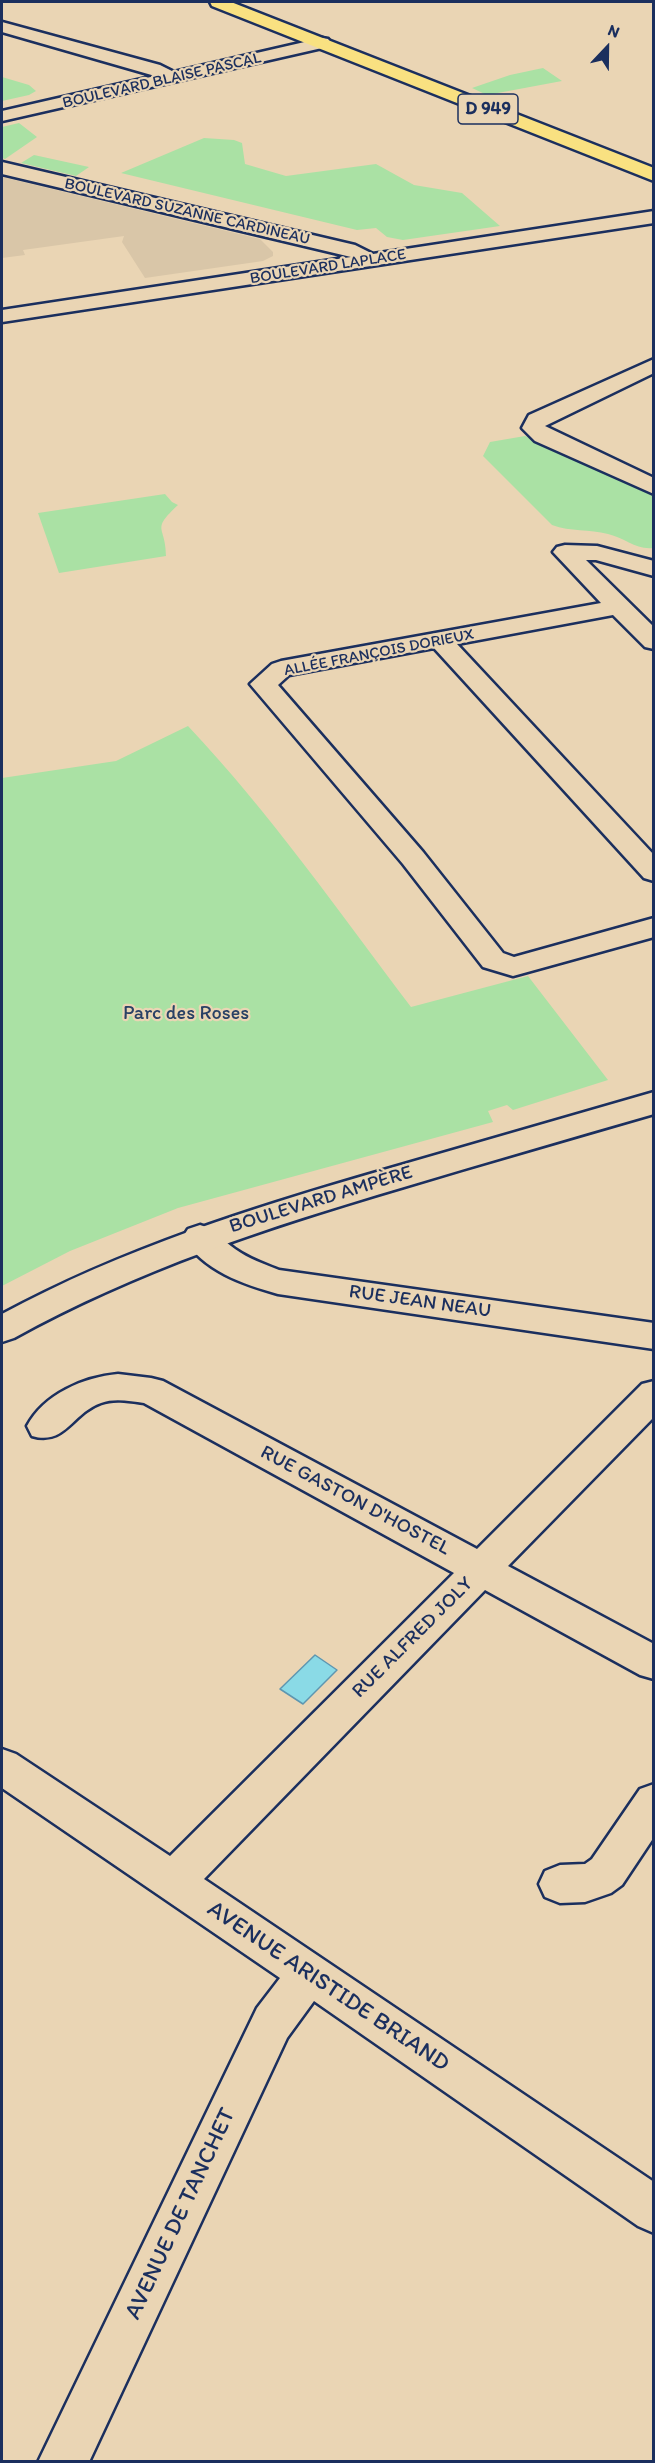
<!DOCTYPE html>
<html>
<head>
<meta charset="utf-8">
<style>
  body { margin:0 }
  #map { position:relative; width:655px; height:2463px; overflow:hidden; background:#ead5b4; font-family:Itim,sans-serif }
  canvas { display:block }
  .frame { position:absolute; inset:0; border:3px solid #1b2f5e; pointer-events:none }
  .north { position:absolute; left:577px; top:18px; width:60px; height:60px; -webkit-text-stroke:4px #ead5b4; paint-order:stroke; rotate:22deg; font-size:16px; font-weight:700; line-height:24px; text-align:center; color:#1b2f5e }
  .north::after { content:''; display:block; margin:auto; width:21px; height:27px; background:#1b2f5e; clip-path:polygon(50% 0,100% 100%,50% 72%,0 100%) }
</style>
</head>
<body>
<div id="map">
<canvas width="655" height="2463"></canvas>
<div class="frame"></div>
<div class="north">N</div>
</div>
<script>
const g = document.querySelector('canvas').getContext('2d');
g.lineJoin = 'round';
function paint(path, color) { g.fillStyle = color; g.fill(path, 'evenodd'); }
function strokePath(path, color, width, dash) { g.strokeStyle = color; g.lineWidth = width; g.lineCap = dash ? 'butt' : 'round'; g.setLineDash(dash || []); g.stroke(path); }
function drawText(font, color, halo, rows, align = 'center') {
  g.font = font + ' Itim,sans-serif'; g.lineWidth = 4.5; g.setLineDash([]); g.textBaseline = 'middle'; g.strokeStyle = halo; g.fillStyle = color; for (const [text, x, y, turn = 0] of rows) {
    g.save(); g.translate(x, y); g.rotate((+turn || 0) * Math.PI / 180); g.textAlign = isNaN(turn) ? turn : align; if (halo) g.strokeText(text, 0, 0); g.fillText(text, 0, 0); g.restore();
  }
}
const built = new Path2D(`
  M 2,177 L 260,239 L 273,252 L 273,256 L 263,261 L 145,278 L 122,242 L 124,236 L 23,250 L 25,255 L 2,258 Z`);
const green = new Path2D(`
  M 543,68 L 562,81 L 487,95 L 472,88 L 510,75 Z
  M 2,77 L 29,85 L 36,91 L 29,95 L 2,101 Z
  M 19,123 L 37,137 L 5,159 L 2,158 L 2,127 Z
  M 204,138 L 234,140 L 242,143 L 245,164 L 286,176 L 376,164 L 414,185 L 462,193 L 500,226 L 403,240 L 387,237 L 376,228 L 357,230 L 121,173 Z
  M 34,155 L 89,167 L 76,176 L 21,163 Z
  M 525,436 L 653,495 L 653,548 C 636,550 625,538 608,534 C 589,529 571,532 552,525 L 483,456 L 490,442 Z
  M 165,494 L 172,502 L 178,505 C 150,531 166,525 166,556 L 59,573 L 38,513 Z
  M 188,726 C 270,813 339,912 411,1007 L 528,976 L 608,1080 L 513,1110 L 507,1105 L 488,1111 L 493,1122 L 178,1208 L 70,1251 L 2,1286 L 2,778 L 116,761 Z`);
const water = new Path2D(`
  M 315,1655 L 337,1670 L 303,1704 L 280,1689 Z`);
const street = new Path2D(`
  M 2,22 L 160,65 L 174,72 L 322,38 L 328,39 L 331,43 L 328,47 L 322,48 L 2,121 L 2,111 L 155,76 L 2,32 Z
  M 2,162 L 355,245 L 373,254 L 654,211 L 654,223 L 2,322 L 2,310 L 351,257 L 2,174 Z
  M 654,359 L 654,373 L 545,426 L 654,478 L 654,494 L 535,441 L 522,428 L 529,415 Z
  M 565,545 L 597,546 L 654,561 L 654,576 L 596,560 L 586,560 L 654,627 L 654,649 L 645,647 L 613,615 L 457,644 L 654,855 L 654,881 L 644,878 L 434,648 L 289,675 L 278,685 L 423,852 L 503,953 L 514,957 L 654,918 L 654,937 L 513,976 L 483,967 L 403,864 L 250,684 L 272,664 L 281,661 L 601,603 L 553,552 L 557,547 Z
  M 200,1225 C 215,1229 223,1241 235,1249 C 249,1259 264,1264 279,1270 L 654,1323 L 654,1349 L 278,1294 C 243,1284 203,1271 183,1237 L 188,1229 Z
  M 118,1374 L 151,1378 L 163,1381 L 477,1549 L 642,1384 L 654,1381 L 654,1417 L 508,1566 L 654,1644 L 654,1679 L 640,1675 L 485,1590 L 204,1879 L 654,2182 L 654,2233 L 638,2226 L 314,2001 L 287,2038 L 89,2462 L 38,2462 L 257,2008 L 280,1978 L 2,1788 L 2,1749 L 16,1754 L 170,1856 L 454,1573 L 144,1403 C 130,1401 114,1398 101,1403 C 72,1413 65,1446 32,1436 L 27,1426 C 44,1394 84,1377 118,1374 Z
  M 654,1784 L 654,1837 L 622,1885 L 611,1893 L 585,1902 L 560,1903 L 545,1897 L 539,1884 L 545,1871 L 560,1865 L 585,1864 L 592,1859 L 640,1789 Z`);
const secondary = new Path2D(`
  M 654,1092 L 654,1114 C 570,1138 487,1162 404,1187 C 268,1227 139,1269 14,1338 L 2,1342 L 2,1314 C 124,1248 255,1207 387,1169 C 476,1143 565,1118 654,1092 Z`);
const primary = new Path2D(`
  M 210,2 L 231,2 L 654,168 L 654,181 L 212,6 Z`);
const farStreetnames = [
  ["BOULEVARD BLAISE PASCAL",162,81,-13],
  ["BOULEVARD SUZANNE CARDINEAU",187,212,13],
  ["BOULEVARD LAPLACE",328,267,-9],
  ["ALLÉE FRANÇOIS DORIEUX",379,653,-11]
];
const shields = [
  [488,109,60]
];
const shieldNames = [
  ["D 949",488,109]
];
const parkNames = [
  ["Parc des Roses",186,1014]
];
const streetNames = [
  ["BOULEVARD AMPÈRE",321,1200,-17],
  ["RUE JEAN NEAU",420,1302,8],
  ["RUE GASTON D'HOSTEL",355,1501,28],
  ["RUE ALFRED JOLY",413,1638,-45]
];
const nearStreetnames = [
  ["AVENUE ARISTIDE BRIAND",328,1987,34],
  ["AVENUE DE TANCHET",181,2214,-65]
];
paint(built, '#d9c6a8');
paint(green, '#aae1a4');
paint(water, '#8adae6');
strokePath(water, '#5e96b0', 1.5);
strokePath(street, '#1b2f5e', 5);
strokePath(secondary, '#1b2f5e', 5);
strokePath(primary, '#1b2f5e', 5);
paint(street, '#ead5b4');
paint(secondary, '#ead5b4');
paint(primary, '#f9e181');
drawText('16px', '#1b2f5e', '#ead5b4', farStreetnames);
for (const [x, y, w] of shields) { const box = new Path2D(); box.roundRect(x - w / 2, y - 15, w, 30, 4.5); g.fillStyle = '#ead5b4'; g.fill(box); strokePath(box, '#1b2f5e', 1.5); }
drawText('bold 18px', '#1b2f5e', null, shieldNames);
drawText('20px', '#294165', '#ead5b4', parkNames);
drawText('20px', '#1b2f5e', '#ead5b4', streetNames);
drawText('24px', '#1b2f5e', '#ead5b4', nearStreetnames);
</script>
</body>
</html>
